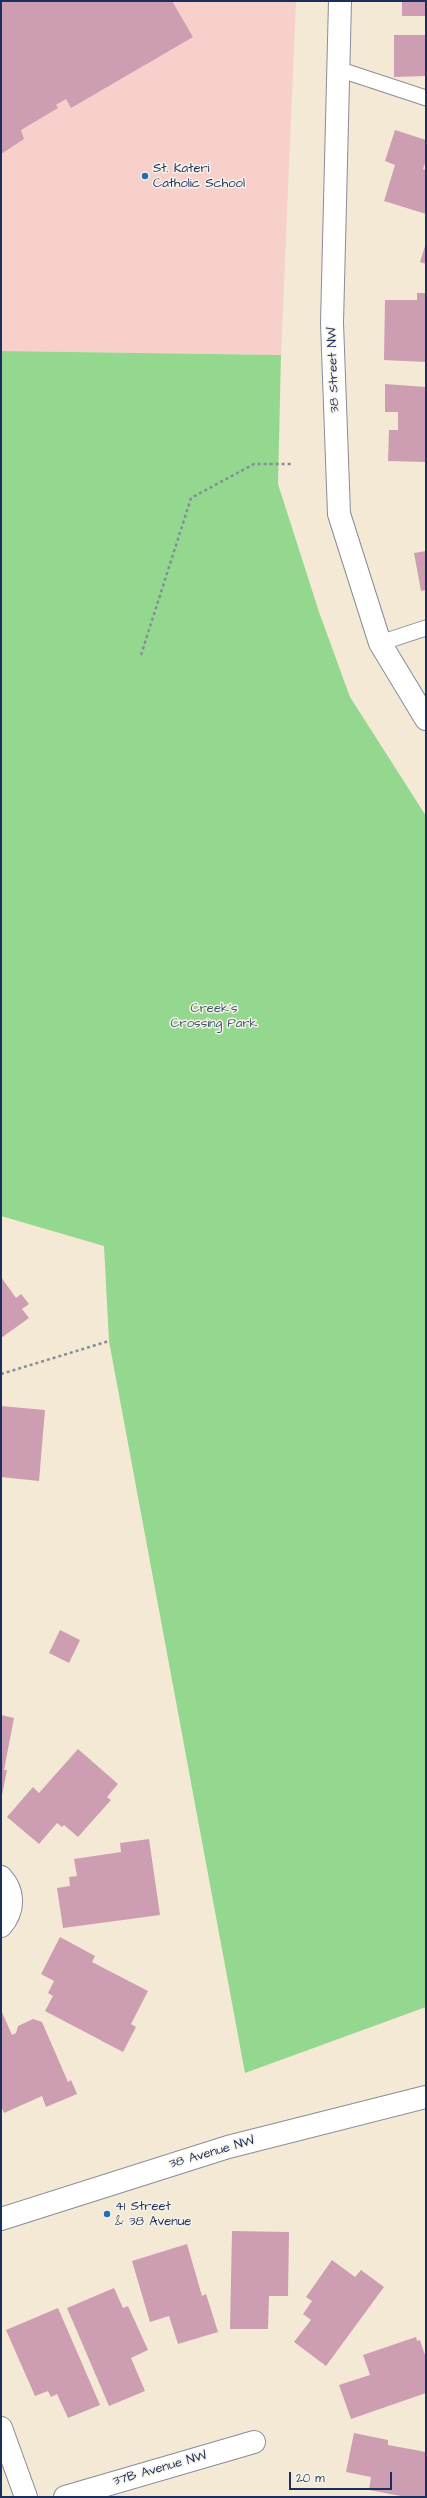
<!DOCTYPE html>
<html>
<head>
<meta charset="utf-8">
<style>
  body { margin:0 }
  #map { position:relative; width:427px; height:2498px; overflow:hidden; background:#f4e9d5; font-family:"Architects Daughter",sans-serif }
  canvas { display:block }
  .frame { position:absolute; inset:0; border:2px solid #1b2f5e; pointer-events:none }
  .scale { position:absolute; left:289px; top:2472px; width:103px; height:18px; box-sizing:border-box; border:2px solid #1b2f5e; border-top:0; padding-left:5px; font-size:12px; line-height:14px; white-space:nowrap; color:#1b2f5e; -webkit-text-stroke:3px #f7f3e8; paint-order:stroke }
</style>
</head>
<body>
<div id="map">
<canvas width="427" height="2498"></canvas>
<div class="frame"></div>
<div class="scale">20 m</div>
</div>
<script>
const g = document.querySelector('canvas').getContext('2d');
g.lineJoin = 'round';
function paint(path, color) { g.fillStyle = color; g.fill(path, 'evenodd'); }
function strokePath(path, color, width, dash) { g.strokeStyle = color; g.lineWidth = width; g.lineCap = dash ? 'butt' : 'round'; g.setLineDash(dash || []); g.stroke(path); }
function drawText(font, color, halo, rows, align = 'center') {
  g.font = font + ' "Architects Daughter",sans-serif'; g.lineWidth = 3; g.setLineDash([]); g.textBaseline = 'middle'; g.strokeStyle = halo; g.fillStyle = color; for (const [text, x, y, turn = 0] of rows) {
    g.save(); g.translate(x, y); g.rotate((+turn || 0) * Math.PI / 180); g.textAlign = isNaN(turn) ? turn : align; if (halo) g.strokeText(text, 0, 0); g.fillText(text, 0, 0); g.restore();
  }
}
const built = new Path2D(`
  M 1,1 L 296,1 L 281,355 L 1,351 Z`);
const green = new Path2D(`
  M 1,351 L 281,355 L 278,484 L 319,612 L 350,697 L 426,816 L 426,2007 L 245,2073 L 109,1341 L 104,1246 L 1,1216 Z`);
const building = new Path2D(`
  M 1,1 L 172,1 L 193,37 L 71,108 L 66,99 L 56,105 L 58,108 L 21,130 L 24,139 L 1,154 Z
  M 402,1 L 426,1 L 426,16 L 402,16 Z
  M 394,35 L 426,35 L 426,76 L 394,77 Z
  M 395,130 L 426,140 L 426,161 L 423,169 L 426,170 L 426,214 L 384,201 L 395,165 L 385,161 Z
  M 426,243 L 426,264 L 420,262 Z
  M 417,293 L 426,293 L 426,362 L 384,360 L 385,300 L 417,300 Z
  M 385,384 L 426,387 L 426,462 L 388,461 L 389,430 L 398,430 L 398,412 L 385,412 Z
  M 426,551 L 426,590 L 421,591 L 414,553 Z
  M 1,1277 L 16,1298 L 21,1294 L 29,1304 L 22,1309 L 29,1318 L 1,1338 Z
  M 1,1406 L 45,1410 L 39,1481 L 1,1477 Z
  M 60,1630 L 80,1640 L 69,1663 L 49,1653 Z
  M 1,1715 L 14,1718 L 4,1770 L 7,1770 L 2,1795 Z
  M 78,1749 L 118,1784 L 107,1797 L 111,1800 L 78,1837 L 64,1825 L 62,1827 L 57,1823 L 39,1844 L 7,1817 L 33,1787 L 39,1793 Z
  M 149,1839 L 160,1915 L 63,1928 L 57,1888 L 70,1886 L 69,1877 L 77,1876 L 74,1859 L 121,1852 L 120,1843 Z
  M 60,1937 L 95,1956 L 92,1962 L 148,1991 L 131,2024 L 136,2027 L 123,2052 L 45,2011 L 53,1996 L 48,1993 L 54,1981 L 41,1974 Z
  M 1,2010 L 12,2035 L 16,2033 L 18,2026 L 33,2019 L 42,2022 L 68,2082 L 71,2080 L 77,2094 L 46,2107 L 42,2096 L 4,2113 L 1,2106 Z
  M 232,2231 L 289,2232 L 288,2296 L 269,2296 L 268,2329 L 230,2329 Z
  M 187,2244 L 202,2296 L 206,2294 L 218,2332 L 178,2344 L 169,2316 L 150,2322 L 132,2261 Z
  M 332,2260 L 355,2277 L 361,2270 L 384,2287 L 326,2366 L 294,2342 L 311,2320 L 303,2314 L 312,2301 L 306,2297 Z
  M 114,2288 L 123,2308 L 128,2306 L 148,2350 L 131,2358 L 145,2391 L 109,2406 L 67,2308 Z
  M 58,2308 L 100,2405 L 68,2418 L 57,2394 L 51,2397 L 48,2391 L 35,2396 L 6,2330 Z
  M 416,2337 L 417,2341 L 420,2340 L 426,2358 L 426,2393 L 351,2419 L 339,2385 L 370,2375 L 363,2355 Z
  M 354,2433 L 388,2440 L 388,2445 L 426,2452 L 426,2497 L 406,2497 L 369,2490 L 371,2477 L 346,2472 Z`);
const path = new Path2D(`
  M 141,655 L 191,498 L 254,464 L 291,464
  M 1,1374 L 109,1341`);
const lane = new Path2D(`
  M 338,69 L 426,98
  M 380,643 L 426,628`);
const street = new Path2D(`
  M 1,1877 C 15,1892 14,1911 1,1926
  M 1,2428 L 26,2497
  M 65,2497 L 254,2442`);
const secondary = new Path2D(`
  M 340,1 L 332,323 L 339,514 L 380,643 L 426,719
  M 1,2219 L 228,2147 L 426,2097`);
const markers = [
  [145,176,4,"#1f6fb2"],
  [107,2214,4,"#1f6fb2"]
];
const poiNames = [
  ["St. Kateri",153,169],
  ["Catholic School",153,184],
  ["41 Street",115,2207],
  ["& 38 Avenue",115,2222]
];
const streetNames = [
  ["38 Street NW",334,370,-92],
  ["38 Avenue NW",212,2153,-16],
  ["37B Avenue NW",160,2469,-16]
];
const parkNames = [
  ["Creek's",214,1009],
  ["Crossing Park",214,1024]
];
paint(built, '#f7d0cc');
paint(green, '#94d78f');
paint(building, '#cd9db2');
strokePath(lane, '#888c9a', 17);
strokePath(street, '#888c9a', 24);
strokePath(secondary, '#888c9a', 24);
strokePath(path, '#888c9a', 2.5, [3, 3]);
strokePath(lane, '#fff', 15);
strokePath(street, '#fff', 22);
strokePath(secondary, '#fff', 22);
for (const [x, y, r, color] of markers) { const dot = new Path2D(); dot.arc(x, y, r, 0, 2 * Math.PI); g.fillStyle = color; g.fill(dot); strokePath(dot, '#f7f3e8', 1.5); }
drawText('13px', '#1b2f5e', '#f7f3e8', poiNames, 'left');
drawText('13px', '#1b2f5e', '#f7f3e8', streetNames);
drawText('13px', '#39596a', '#f7f3e8', parkNames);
</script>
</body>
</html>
